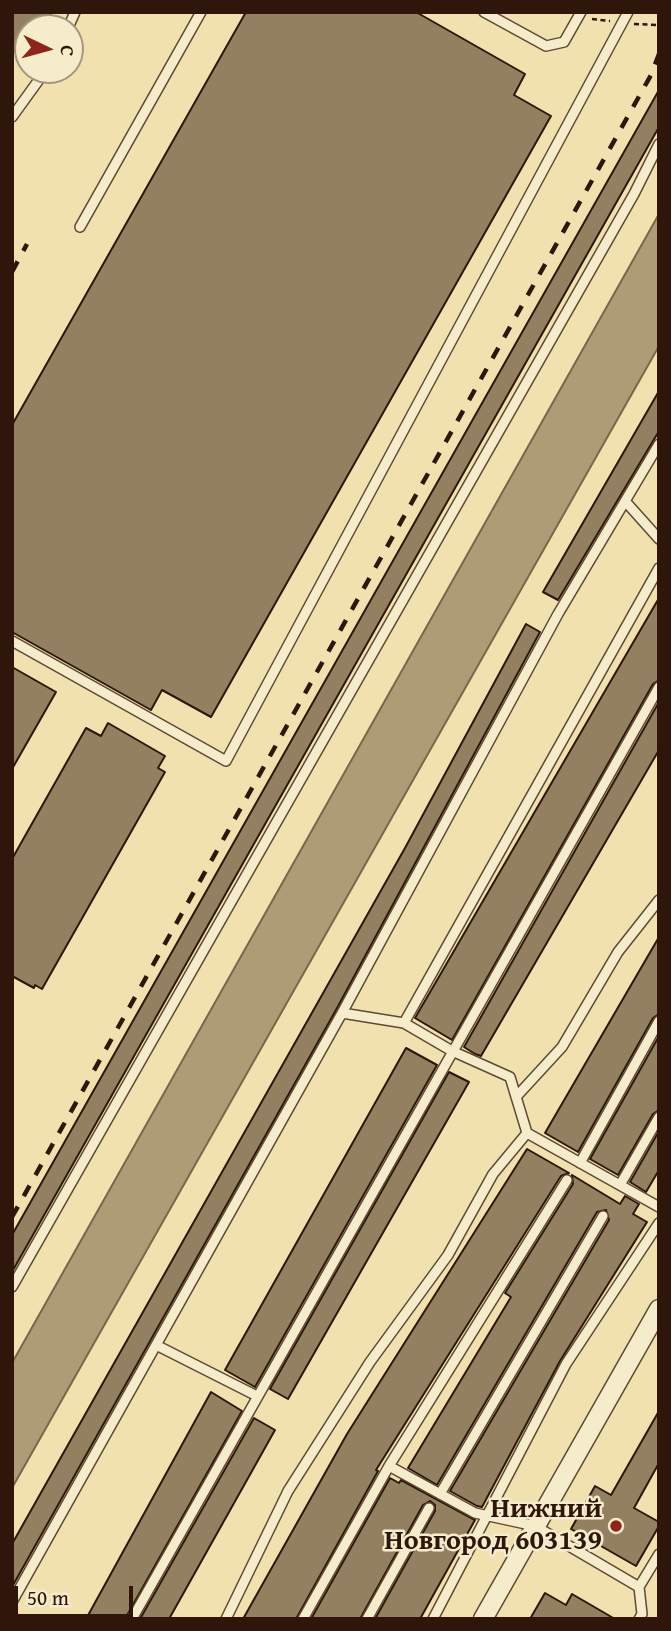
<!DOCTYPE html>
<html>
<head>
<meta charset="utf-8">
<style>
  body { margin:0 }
  #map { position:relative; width:671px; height:1631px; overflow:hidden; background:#f0e1af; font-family:"Gentium Book Plus",serif }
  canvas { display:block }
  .frame { position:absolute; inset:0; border:14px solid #2e160a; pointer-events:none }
  .north { position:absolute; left:14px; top:14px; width:70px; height:70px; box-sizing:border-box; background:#f5eccb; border:2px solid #a5967e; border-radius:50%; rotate:95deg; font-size:19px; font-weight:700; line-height:28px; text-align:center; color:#2e160a }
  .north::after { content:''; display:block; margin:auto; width:24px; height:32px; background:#8f2418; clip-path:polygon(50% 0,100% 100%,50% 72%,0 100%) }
  .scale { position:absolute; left:14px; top:1586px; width:119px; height:32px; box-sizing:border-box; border:4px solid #2e160a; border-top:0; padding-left:9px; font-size:21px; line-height:24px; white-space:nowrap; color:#2e160a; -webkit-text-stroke:5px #f5eccb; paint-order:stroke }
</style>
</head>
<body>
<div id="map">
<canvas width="671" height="1631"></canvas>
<div class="frame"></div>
<div class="north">С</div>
<div class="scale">50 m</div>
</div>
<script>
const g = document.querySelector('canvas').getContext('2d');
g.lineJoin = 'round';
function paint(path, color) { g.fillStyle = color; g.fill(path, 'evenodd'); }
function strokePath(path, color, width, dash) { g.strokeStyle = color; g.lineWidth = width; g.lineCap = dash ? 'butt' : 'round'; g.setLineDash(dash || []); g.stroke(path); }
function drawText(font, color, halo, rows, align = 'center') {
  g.font = font + ' "Gentium Book Plus",serif'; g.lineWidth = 5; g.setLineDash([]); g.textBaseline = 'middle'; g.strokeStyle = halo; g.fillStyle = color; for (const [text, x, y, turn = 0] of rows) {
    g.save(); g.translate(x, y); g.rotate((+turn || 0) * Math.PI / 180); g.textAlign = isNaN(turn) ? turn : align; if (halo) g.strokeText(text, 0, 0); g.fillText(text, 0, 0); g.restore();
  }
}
const water = new Path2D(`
  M 659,214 L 659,346 L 12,1488 L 12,1363 Z`);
const building = new Path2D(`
  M 12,12 L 52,12 L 43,28 L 28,28 L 28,59 L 12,50 Z
  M 246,12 L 416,12 L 525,74 L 514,95 L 551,116 L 211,717 L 162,690 L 151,710 L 12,632 L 12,425 Z
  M 659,90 L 659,127 L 12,1272 L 12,1235 Z
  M 659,391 L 659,431 L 558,600 L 543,592 Z
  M 659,598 L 659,680 L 653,684 L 452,1040 L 415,1018 Z
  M 526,624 L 540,632 L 336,1010 L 12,1587 L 12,1544 L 405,848 Z
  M 12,667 L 56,692 L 12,769 Z
  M 659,702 L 659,750 L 481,1056 L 475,1054 L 464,1047 Z
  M 108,723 L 165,756 L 158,768 L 165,772 L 42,989 L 35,985 L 34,988 L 12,976 L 12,859 L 86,728 L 101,736 Z
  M 659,937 L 659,1014 L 653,1018 L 578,1152 L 545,1133 Z
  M 659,1036 L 659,1110 L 653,1114 L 618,1175 L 590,1159 Z
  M 406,1048 L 437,1065 L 255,1387 L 225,1370 Z
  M 449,1072 L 469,1082 L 288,1399 L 270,1389 Z
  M 659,1131 L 659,1170 L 646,1192 L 630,1182 Z
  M 527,1149 L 569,1173 L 561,1176 L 376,1470 L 378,1471 L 296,1619 L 243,1619 L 347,1434 Z
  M 572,1175 L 620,1204 L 625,1196 L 639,1204 L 633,1214 L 647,1222 L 560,1361 L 482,1507 L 477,1506 L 450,1491 L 609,1220 L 606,1210 L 597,1212 L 437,1485 L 408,1468 L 511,1297 L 505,1293 L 573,1184 Z
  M 211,1392 L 242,1411 L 125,1619 L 86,1619 Z
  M 659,1411 L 659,1463 L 634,1508 L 659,1522 L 659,1526 L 636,1566 L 571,1529 L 595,1486 L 611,1495 Z
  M 254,1418 L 275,1430 L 169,1619 L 140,1619 Z
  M 390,1478 L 399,1483 L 401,1480 L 475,1520 L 420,1619 L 375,1619 L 435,1511 L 435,1505 L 430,1501 L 423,1505 L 360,1619 L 311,1619 Z
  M 545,1593 L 566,1605 L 572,1594 L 615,1619 L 530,1619 Z`);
const path = new Path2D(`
  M 592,19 L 610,21
  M 634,24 L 659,25`);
const lane = new Path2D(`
  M 484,12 L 546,46 L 564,42 L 581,12
  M 68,28 L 75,12
  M 12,117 L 46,70
  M 80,227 L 201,12
  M 625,501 L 659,539
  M 12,641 L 226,761 L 628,12
  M 342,1013 L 404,1023 L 659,568
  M 404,1023 L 452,1051 L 510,1077 L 527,1133 L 659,1207
  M 516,1097 L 562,1047 L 618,952 L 659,900
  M 580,1163 L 659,1021
  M 620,1185 L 659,1117
  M 12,1287 L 634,194 L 659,144
  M 156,1345 L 257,1396
  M 389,1466 L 567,1180
  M 440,1494 L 603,1216
  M 639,1587 L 659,1554
  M 12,1602 L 342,1013 L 558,614 L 659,444
  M 132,1619 L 659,687
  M 226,1619 L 288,1491 L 370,1362 L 448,1255 L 493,1174 L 527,1133
  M 303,1619 L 389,1466 L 475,1513 L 535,1526 L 639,1587 L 642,1614 L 639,1619
  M 367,1619 L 429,1508
  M 433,1619 L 566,1364 L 659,1223`);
const street = new Path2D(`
  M 483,1619 L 659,1309`);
const rail = new Path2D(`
  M 12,272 L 27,244
  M 12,1217 L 651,75 L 659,54`);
const markers = [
  [616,1526,7,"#8f2418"]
];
const poiNames = [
  ["Нижний",602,1510],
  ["Новгород 603139",602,1542]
];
paint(water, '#ae9c77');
strokePath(water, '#7b664b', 2);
paint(building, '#938060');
strokePath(building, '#2e160a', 2);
strokePath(lane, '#5e4933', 12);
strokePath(street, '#5e4933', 21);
strokePath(path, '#2e160a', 2.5, [5, 3.5]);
strokePath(lane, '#f5eccb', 9);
strokePath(street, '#f5eccb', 18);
strokePath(rail, '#2e160a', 4.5, [12, 12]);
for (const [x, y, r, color] of markers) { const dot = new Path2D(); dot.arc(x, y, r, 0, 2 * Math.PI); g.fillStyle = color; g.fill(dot); strokePath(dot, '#f5eccb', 2.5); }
drawText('bold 28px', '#2e160a', '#f5eccb', poiNames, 'right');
</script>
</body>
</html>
